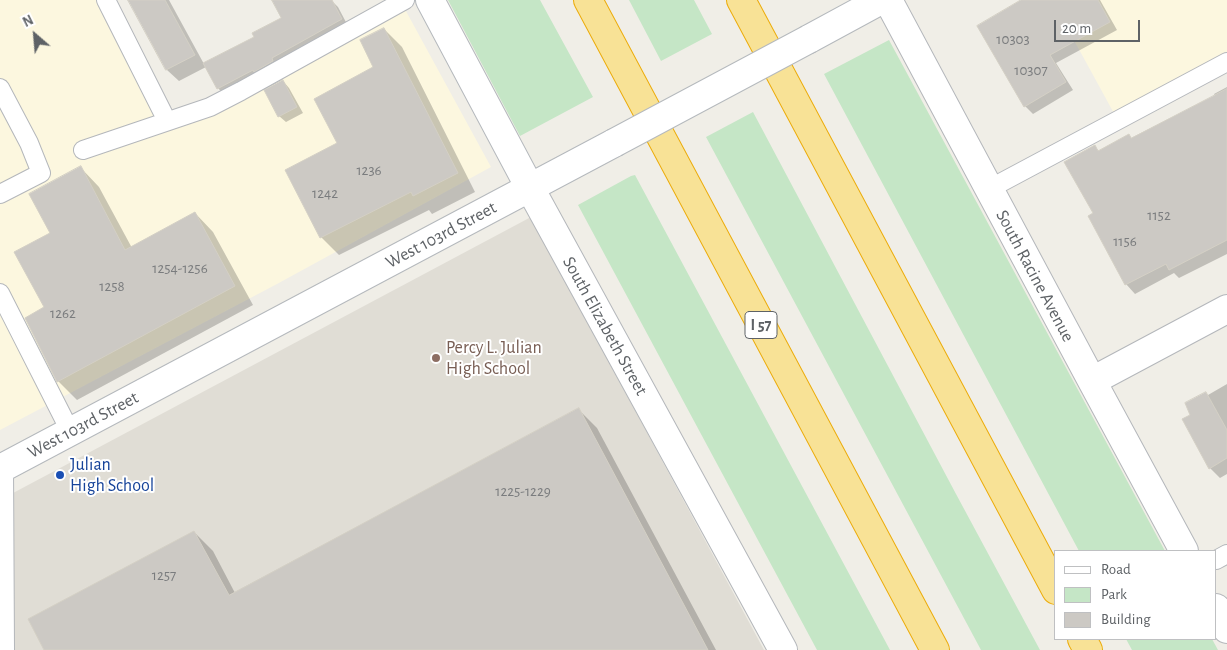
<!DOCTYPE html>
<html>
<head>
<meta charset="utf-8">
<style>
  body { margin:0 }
  #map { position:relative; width:1227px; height:650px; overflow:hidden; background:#f0eee7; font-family:"Alegreya Sans",sans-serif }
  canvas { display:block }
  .legend { position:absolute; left:1054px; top:550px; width:162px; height:90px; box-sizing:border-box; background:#fff; border:1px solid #bfc0c2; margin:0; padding:6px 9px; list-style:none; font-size:15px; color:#5e6266 }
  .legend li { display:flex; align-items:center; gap:10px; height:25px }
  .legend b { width:25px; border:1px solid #bfc0c2 }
  .north { position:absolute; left:10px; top:10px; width:50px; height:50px; -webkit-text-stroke:4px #fff; paint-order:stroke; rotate:333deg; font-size:14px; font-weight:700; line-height:20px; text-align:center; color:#5e6266 }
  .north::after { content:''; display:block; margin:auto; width:18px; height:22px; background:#5e6266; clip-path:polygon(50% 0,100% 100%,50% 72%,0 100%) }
  .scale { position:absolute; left:1054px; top:20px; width:86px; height:22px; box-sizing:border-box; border:2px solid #5e6266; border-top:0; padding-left:6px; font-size:15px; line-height:18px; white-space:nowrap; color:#5e6266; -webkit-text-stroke:4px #fff; paint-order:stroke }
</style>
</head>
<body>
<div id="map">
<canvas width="1227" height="650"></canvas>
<ul class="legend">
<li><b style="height:6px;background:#fff"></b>Road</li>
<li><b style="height:14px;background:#c5e6c6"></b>Park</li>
<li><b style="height:14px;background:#ccc9c4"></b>Building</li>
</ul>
<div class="north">N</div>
<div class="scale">20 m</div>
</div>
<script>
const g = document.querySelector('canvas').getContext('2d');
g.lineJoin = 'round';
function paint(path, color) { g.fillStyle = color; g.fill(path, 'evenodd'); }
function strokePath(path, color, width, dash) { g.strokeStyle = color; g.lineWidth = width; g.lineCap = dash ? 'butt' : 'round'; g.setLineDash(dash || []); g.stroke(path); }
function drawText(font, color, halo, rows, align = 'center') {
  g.font = font + ' "Alegreya Sans",sans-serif'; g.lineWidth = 4; g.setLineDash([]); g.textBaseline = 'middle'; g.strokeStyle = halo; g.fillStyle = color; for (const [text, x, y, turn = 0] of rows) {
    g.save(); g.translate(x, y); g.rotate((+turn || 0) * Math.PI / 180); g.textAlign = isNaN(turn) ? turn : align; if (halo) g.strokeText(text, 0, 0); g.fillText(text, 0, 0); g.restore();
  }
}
const commercial = new Path2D(`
  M 0,0 L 106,0 L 167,121 L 401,2 L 491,167 L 277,284 L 0,430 Z
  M 1052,0 L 1227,0 L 1227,57 L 1116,117 Z`);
const education = new Path2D(`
  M 531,217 L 764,650 L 0,650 L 0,500 Z`);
const green = new Path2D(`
  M 448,0 L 540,0 L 593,97 L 520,136 Z
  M 629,0 L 694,0 L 712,34 L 661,61 Z
  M 889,40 L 1165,551 L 1079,551 L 824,74 Z
  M 753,112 L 956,494 L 1040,650 L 981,650 L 706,137 Z
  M 635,175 L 890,650 L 817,650 L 578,205 L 631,176 Z
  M 1126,639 L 1212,639 L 1218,650 L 1132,650 Z`);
const shadow = new Path2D(`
  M 132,0 L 169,0 L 204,64 L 256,38 L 283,19 L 273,0 L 331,0 L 338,7 L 348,26 L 225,96 L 218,88 L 206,67 L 179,81 L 167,70 L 132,4 Z
  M 1023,0 L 1100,0 L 1117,30 L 1056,63 L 1073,90 L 1033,114 L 1025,106 L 979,26 Z
  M 384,29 L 402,47 L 475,192 L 432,214 L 429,210 L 339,255 L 321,237 L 338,144 L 375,68 Z
  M 283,81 L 289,88 L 303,113 L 286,122 L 279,116 Z
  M 1227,87 L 1227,254 L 1179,278 L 1174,273 L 1135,294 L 1126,284 L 1095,214 L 1094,146 L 1100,152 L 1129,135 L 1132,139 L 1215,96 L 1214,94 Z
  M 81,168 L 99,187 L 132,248 L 195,213 L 213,232 L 253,305 L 77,400 L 58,381 L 26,318 L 46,308 L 52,234 Z
  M 1227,384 L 1227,474 L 1220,478 L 1210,468 L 1208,395 Z
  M 578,409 L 597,428 L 716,650 L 46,650 L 194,532 L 213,551 L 235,593 Z`);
const building = new Path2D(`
  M 128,0 L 165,0 L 195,55 L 166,70 Z
  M 272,0 L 332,0 L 342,19 L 272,58 L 273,61 L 254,72 L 253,70 L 217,89 L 203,63 L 254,37 L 252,33 L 281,18 Z
  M 1021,0 L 1098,0 L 1110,22 L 1050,55 L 1066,82 L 1024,107 L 977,26 Z
  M 384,28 L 458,173 L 413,196 L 411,192 L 320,238 L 285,170 L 337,143 L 314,99 L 373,67 L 360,40 Z
  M 283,80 L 297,107 L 278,117 L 264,90 Z
  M 1227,89 L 1227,240 L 1169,270 L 1166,264 L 1125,285 L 1088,216 L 1093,213 L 1064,162 L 1095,145 L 1098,151 L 1129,134 L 1131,138 Z
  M 81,166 L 125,250 L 195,212 L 235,286 L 57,382 L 25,318 L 44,307 L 14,252 L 50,233 L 29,194 Z
  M 1206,392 L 1227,430 L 1227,458 L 1209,469 L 1182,419 L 1190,415 L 1185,403 Z
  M 579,408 L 708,650 L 44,650 L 28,619 L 194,531 L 229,595 Z`);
const lane = new Path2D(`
  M 106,0 L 167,121
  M 0,88 L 29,143 L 41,173 L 0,194
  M 83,150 L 210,107 L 241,91 L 405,0
  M 989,189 L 1227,62
  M 0,293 L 70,431
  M 4,467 L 5,650
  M 1216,560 L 1227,554`);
const street = new Path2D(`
  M 888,0 L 1092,381 L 1184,551
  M 530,188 L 783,650
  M 1092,381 L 1227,309
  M 1216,608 L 1227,629`);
const secondary = new Path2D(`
  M 430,0 L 530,188
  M 809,39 L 881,0
  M 0,469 L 614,143`);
const highway = new Path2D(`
  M 588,0 L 935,650
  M 741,0 L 1056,590
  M 1082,639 L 1088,650`);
const secondaryBridge = new Path2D(`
  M 614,143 L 809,39`);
const markers = [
  [436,358,5,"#8d6e63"],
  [60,475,5,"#1a4fb4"]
];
const numberNames = [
  ["10303",1013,39],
  ["10307",1031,70],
  ["1236",369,170],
  ["1242",325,193],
  ["1152",1159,215],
  ["1156",1125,241],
  ["1254-1256",180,268],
  ["1258",112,286],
  ["1262",63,313],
  ["1225-1229",523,491],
  ["1257",164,575]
];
const shields = [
  [761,325,32]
];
const shieldNames = [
  ["I 57",761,325]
];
const streetNames = [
  ["West 103rd Street",441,235,-28],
  ["South Racine Avenue",1035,276,62],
  ["South Elizabeth Street",605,326,61],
  ["West 103rd Street",83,425,-28]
];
const educationNames = [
  ["Percy L. Julian",446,348],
  ["High School",446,369]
];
const transitNames = [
  ["Julian",70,465],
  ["High School",70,486]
];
paint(commercial, '#fcf7df');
paint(education, '#e0ddd5');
paint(green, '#c5e6c6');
paint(shadow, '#0003');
paint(building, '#ccc9c4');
strokePath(building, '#d4d0c5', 1);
strokePath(lane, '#b4b7bb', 20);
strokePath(street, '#b4b7bb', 30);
strokePath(secondary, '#b5b9bd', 30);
strokePath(highway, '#ecac0b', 30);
strokePath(lane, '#fff', 18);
strokePath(street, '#fff', 28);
strokePath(secondary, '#fff', 28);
strokePath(highway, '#f8e296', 28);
strokePath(secondaryBridge, '#b5b9bd', 30, []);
strokePath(secondaryBridge, '#fff', 28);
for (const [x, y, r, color] of markers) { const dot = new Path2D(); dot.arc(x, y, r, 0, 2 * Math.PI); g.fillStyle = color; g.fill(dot); strokePath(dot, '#fff', 2); }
drawText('15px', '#7a7c7e', null, numberNames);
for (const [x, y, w] of shields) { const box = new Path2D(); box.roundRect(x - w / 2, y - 13.5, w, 27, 4); g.fillStyle = '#fff'; g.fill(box); strokePath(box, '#5e6266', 1); }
drawText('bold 16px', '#5e6266', null, shieldNames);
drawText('18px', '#5e6266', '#fff', streetNames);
drawText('18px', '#785e54', '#fff', educationNames, 'left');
drawText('18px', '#164399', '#fff', transitNames, 'left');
</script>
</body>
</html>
